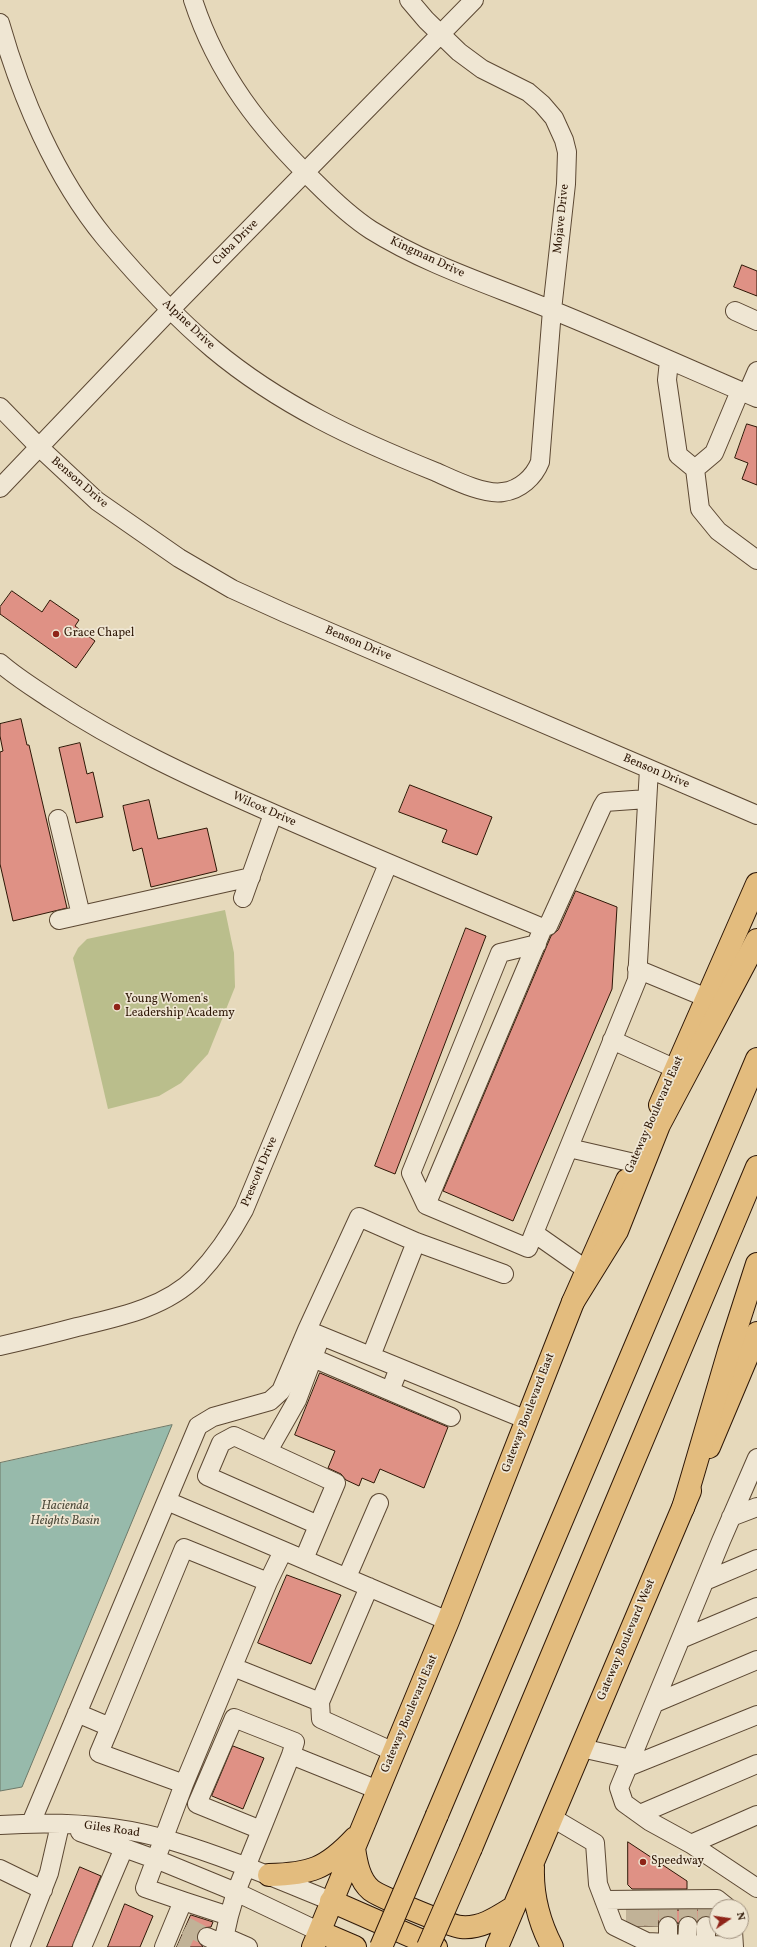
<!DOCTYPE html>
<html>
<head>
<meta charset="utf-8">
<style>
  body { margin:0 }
  #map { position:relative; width:757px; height:1947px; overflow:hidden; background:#e6d9bb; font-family:Vollkorn,serif }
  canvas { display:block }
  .north { position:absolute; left:709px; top:1899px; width:40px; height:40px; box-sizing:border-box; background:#efe6d3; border:1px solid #a29381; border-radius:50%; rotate:77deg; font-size:11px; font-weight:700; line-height:16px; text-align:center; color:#2e1706 }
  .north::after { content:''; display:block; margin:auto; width:14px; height:18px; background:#8f2418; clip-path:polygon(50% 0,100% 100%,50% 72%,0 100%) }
</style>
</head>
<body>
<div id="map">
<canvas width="757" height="1947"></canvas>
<div class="north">N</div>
</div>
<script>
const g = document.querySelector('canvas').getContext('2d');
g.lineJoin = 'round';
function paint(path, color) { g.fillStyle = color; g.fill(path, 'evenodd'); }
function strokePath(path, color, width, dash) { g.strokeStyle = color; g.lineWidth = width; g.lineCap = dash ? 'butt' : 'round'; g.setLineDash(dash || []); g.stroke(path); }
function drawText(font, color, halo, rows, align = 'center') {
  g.font = font + ' Vollkorn,serif'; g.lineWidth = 3.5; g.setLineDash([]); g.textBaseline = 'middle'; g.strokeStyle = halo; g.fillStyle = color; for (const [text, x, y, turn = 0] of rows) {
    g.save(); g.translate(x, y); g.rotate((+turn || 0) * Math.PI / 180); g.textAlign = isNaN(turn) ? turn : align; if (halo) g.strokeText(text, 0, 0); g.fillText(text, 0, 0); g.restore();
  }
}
const green = new Path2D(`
  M 225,910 L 234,953 L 235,987 L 208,1054 L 181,1083 L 159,1096 L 108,1109 L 73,958 L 78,948 L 87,939 Z`);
const water = new Path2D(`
  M 172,1425 L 22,1787 L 0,1791 L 0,1463 Z`);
const building = new Path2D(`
  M 742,265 L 757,271 L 757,296 L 734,287 Z
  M 747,424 L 757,427 L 757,485 L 742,479 L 748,463 L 735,458 Z
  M 12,591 L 42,612 L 50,600 L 79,620 L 75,626 L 95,641 L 76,668 L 0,614 L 0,607 Z
  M 21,719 L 27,745 L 29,745 L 67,908 L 13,921 L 0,864 L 0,752 L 3,751 L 0,736 L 0,724 Z
  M 80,743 L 87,774 L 93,772 L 103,817 L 76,823 L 59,748 Z
  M 410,785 L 492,817 L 477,855 L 442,842 L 447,830 L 399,812 Z
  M 149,800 L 158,839 L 207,828 L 217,871 L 151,887 L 142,848 L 133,851 L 123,806 Z
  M 576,891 L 617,907 L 612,989 L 513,1221 L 443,1191 L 551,936 L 558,930 Z
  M 466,928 L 486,936 L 395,1174 L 375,1166 Z
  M 320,1373 L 448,1427 L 424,1488 L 380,1469 L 374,1483 L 362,1478 L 359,1486 L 346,1480 L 341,1474 L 328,1468 L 335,1451 L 295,1435 Z
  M 287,1575 L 341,1595 L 311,1664 L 258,1643 Z
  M 233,1746 L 264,1758 L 243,1809 L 212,1796 Z
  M 628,1842 L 687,1881 L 687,1889 L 632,1889 L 628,1885 Z
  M 80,1867 L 101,1876 L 72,1947 L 47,1947 Z
  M 125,1904 L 153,1916 L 140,1947 L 108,1947 Z
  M 629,1910 L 713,1910 L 717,1912 L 717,1926 L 712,1917 L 706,1916 L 701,1917 L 697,1921 L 689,1916 L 684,1916 L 678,1924 L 674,1917 L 668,1916 L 659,1920 L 658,1926 L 637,1926 L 629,1922 Z
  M 191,1915 L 213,1922 L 211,1927 L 201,1928 L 197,1933 L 197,1939 L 203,1947 L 177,1947 Z`);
const minorTunnel = new Path2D(`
  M 186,1926 L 207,1937
  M 635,1926 L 635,1908
  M 649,1926 L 650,1908
  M 668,1926 L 668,1908
  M 688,1926 L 688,1908
  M 706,1926 L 707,1908
  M 179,1942 L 190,1947`);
const minor = new Path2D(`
  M 193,0 C 217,74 261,130 316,183 C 333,200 351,217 371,230 C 427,265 491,285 552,310 C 621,338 689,369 757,398
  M 0,23 C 21,97 55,177 105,238 C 138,277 174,316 213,349 C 280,405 356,440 436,472 C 454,480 484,495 503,492 C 520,490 534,477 540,462 L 552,310 L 566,184 L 567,152 L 564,140 L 554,118 L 542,104 L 528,92 L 482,69 L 459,52 L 426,20 L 409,0
  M 735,311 L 757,321
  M 669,361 L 667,380 L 678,455 L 695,469
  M 740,391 L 714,453 L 695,469 L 700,509 L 718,531 L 757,560
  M 747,394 L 757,371
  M 0,407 L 39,447 L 97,501 L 179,558 L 232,589 L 285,613 L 757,815
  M 0,488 L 170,310 L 474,0
  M 0,663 C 16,677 34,688 52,700 C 119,744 190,777 263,809 C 356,850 449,889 543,928
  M 58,819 L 81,915
  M 243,898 L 273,814
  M 59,920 L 251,877
  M 637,969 L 707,998
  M 612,1040 L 676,1069
  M 569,1148 L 643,1165
  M 426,1205 L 411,1173 L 500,953 L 537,944
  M 534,1233 L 528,1248 L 426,1205 L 543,928 L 548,926 L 602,807 L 605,802 L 647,799
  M 591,1273 L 534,1233 L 637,980 L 649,769
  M 504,1274 L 416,1242 L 359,1217 L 307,1330 L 527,1420
  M 0,1346 C 26,1340 51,1334 77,1327 C 119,1317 165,1308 197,1276 C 216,1256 231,1234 244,1210 L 388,864
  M 371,1356 L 416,1242
  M 313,1358 L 390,1391 L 399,1368
  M 390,1391 L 451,1417
  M 268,1451 L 297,1400 L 321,1336
  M 167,1501 L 448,1621
  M 731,1517 L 757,1507
  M 304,1559 L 336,1483 L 234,1436 L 221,1443 L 207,1476 L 318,1525
  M 347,1577 L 379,1503
  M 705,1581 L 757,1559
  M 268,1582 L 283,1551
  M 681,1639 L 757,1607
  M 233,1667 L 320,1702 L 369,1587
  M 320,1702 L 321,1719 L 394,1752
  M 655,1703 L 757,1660
  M 77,1713 L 110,1727 L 99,1753 L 184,1784 L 268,1582 L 184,1548 L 110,1727
  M 581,1748 L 631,1759 L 721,1541 L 757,1458
  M 291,1755 L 261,1830 L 197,1804 L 234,1718 L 295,1742 L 291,1755 L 378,1790
  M 631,1759 L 619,1788 L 624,1803 L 649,1821 L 691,1844
  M 628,1767 L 757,1715
  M 640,1814 L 757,1764
  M 757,1815 L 691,1844 L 757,1888
  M 551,1817 L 595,1843 L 598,1884 L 614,1926 L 647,1942 L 734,1946
  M 31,1823 L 198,1426 L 213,1417 L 270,1401 L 281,1391 L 307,1330
  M 0,1825 C 57,1821 117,1824 172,1841 C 226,1857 279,1880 331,1901
  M 80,1832 L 163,1862 L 236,1892 L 320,1932
  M 0,1869 L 43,1890
  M 604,1900 L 717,1899 L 727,1907
  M 183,1901 L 229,1916
  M 668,1926 L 668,1943
  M 733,1931 L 734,1947
  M 207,1937 L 223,1944
  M 225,1937 L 248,1947
  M 687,1944 L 688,1926
  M 706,1945 L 706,1926
  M 20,1947 L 49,1873 L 60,1825
  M 82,1947 L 124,1848
  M 164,1947 L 183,1901 L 145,1888 L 184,1784
  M 222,1947 L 229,1916 L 236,1892 L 261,1830`);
const major = new Path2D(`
  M 660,1105 L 757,884
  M 709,1447 L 757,1333
  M 354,1848 C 356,1862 359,1880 371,1890 C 378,1896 450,1926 461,1927 C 481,1929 498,1917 514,1907
  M 533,1867 C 532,1896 539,1922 552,1947
  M 269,1875 C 310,1874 326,1869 355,1838
  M 331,1901 L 436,1947
  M 320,1932 L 355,1947
  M 313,1947 L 448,1621 L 573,1302 L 627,1180
  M 497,1947 L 690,1491`);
const highway = new Path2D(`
  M 573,1302 L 617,1231 L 659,1125 L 757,940
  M 683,1508 L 729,1351 L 757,1264
  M 437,1815 L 757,1059
  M 471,1848 L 757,1167`);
const highwayBridge = new Path2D(`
  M 381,1947 L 437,1815
  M 428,1947 L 471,1848`);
const markers = [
  [56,634,4,"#8f2418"],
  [117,1007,4,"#8f2418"],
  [643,1862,4,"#8f2418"]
];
const streetNames = [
  ["Mojave Drive",562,219,-84],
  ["Cuba Drive",236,243,-45],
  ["Kingman Drive",427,258,25],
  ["Alpine Drive",188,325,43],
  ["Benson Drive",79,483,41],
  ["Benson Drive",358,644,23],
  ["Benson Drive",656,772,23],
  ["Wilcox Drive",264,810,24],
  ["Gateway Boulevard East",655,1115,-66],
  ["Prescott Drive",260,1172,-67],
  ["Gateway Boulevard East",529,1413,-69],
  ["Gateway Boulevard West",627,1640,-67],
  ["Gateway Boulevard East",410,1714,-67],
  ["Giles Road",112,1830,8]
];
const poiNames = [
  ["Grace Chapel",64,634],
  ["Young Women's",125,1000],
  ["Leadership Academy",125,1014],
  ["Speedway",651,1862]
];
const waterNames = [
  ["Hacienda",65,1507],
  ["Heights Basin",65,1522]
];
paint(green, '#babe8c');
paint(water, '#97baab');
strokePath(water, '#6d7969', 1);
paint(building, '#df9185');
strokePath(building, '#2e1706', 1);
strokePath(minorTunnel, '#c1b297', 18, [18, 9]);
strokePath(minor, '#5c4833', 20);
strokePath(major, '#2e1706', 24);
strokePath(highway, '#2e1706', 24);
strokePath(minor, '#efe6d3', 18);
strokePath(major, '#e3bc7e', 22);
strokePath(highway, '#e3bc7e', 22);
strokePath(highwayBridge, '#2e1706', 24, []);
strokePath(highwayBridge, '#e3bc7e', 22);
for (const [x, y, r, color] of markers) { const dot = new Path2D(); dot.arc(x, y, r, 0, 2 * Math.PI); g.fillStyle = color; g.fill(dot); strokePath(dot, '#efe6d3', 1.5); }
drawText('12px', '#2e1706', '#efe6d3', streetNames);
drawText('12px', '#2e1706', '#efe6d3', poiNames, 'left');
drawText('italic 13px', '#535040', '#efe6d3', waterNames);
</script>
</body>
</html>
